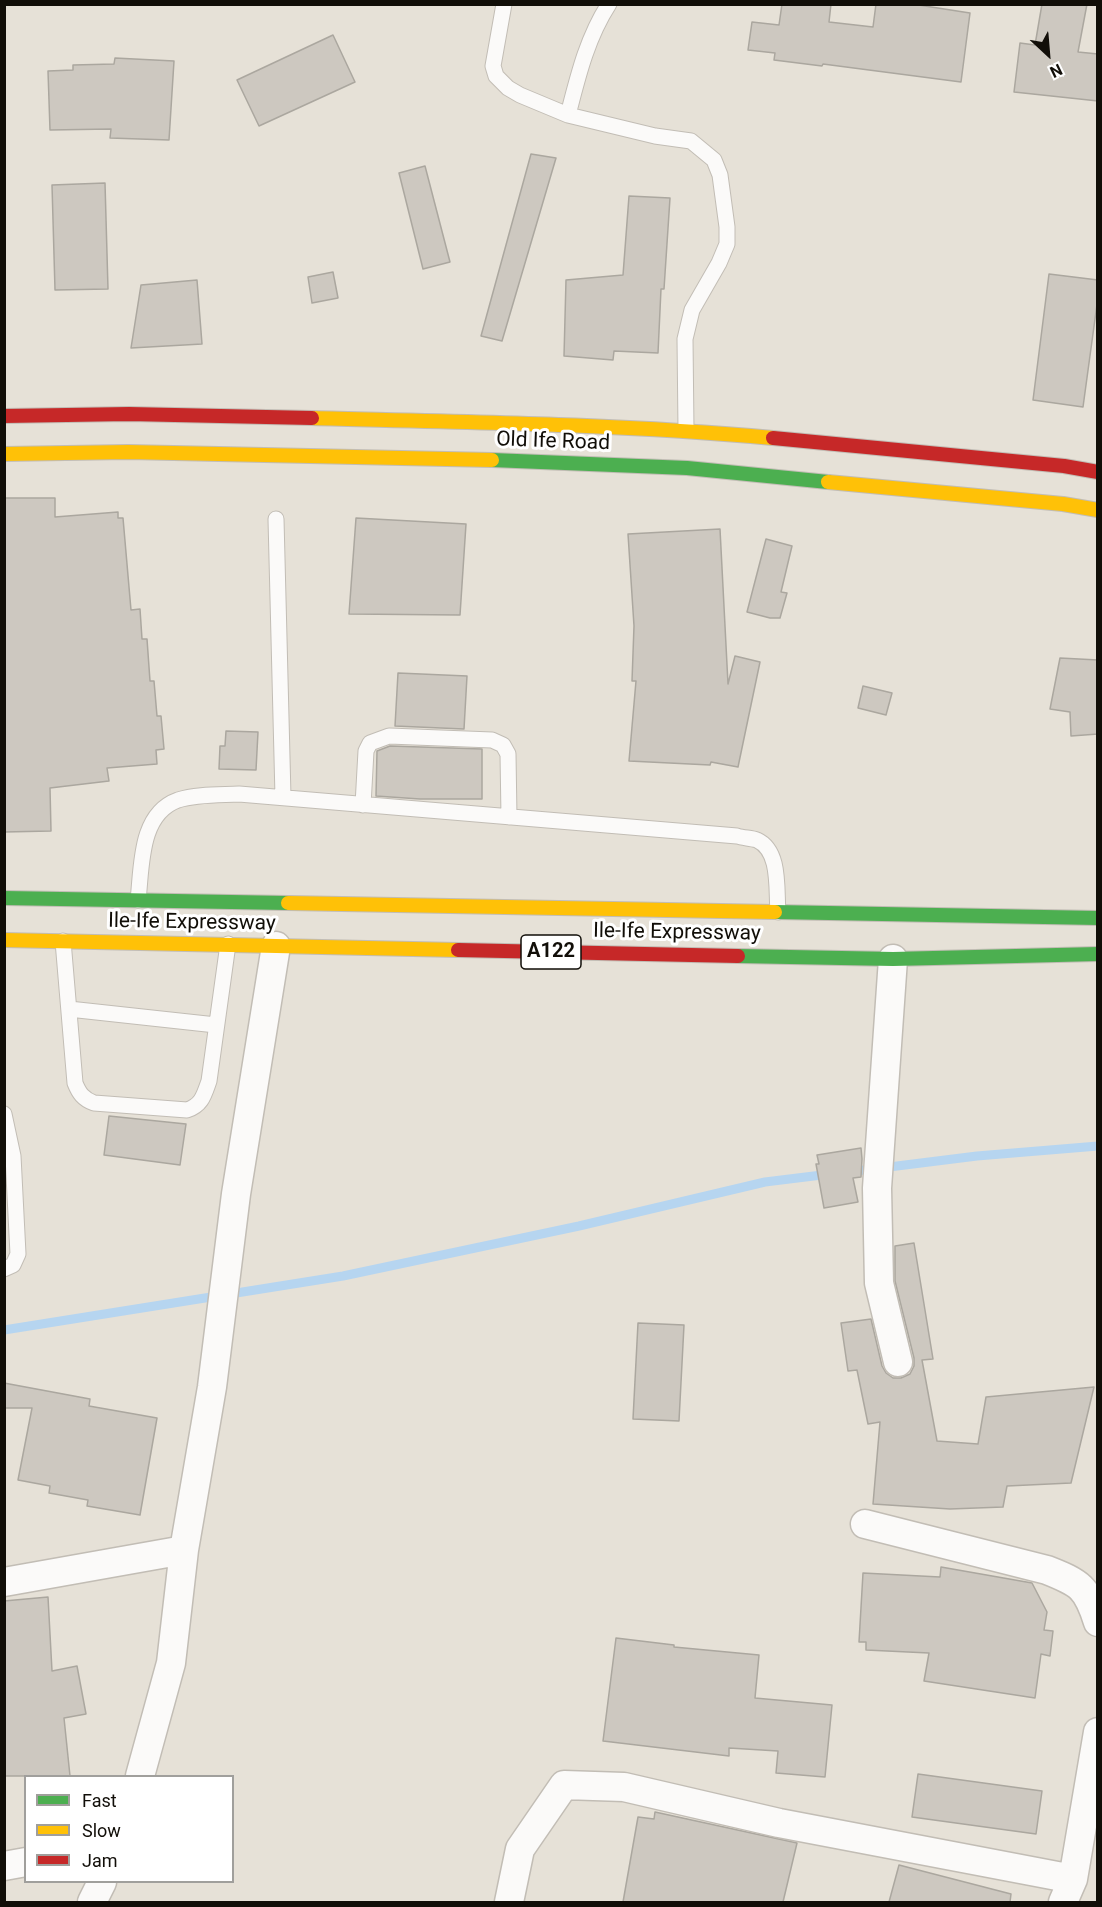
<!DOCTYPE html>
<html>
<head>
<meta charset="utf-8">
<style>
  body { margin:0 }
  #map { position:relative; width:1102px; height:1907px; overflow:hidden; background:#e6e1d7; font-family:Roboto,sans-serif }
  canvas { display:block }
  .frame { position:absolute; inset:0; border:6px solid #110e08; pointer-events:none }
  .legend { position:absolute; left:24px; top:1775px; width:210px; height:108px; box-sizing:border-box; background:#fff; border:2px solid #a09f9c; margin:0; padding:8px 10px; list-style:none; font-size:18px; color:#110e08 }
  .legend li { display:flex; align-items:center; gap:12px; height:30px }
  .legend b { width:30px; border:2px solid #a09f9c }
  .north { position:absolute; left:1018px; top:24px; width:60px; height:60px; -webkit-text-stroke:4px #fff; paint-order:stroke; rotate:154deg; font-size:16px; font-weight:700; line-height:24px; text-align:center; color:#110e08 }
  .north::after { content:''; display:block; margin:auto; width:21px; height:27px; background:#110e08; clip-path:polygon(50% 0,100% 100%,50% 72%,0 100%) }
</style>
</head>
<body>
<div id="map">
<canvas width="1102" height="1907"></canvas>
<div class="frame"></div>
<ul class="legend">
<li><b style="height:8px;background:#4caf50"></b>Fast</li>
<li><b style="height:8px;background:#ffc107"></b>Slow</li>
<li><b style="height:8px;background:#c62828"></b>Jam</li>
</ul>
<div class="north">N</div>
</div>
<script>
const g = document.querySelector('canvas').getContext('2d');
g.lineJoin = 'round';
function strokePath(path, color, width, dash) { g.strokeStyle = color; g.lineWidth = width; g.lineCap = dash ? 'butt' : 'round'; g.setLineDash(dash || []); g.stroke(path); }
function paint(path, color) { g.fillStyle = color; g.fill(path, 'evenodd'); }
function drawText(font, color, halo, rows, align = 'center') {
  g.font = font + ' Roboto,sans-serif'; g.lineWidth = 6; g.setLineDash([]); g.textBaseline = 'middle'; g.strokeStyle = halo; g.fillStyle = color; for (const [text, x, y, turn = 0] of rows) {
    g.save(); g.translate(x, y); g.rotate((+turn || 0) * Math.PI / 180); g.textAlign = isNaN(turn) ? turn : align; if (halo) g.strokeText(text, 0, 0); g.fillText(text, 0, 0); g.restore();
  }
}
const stream = new Path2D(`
  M 849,1172 L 977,1156 L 1098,1146
  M 4,1330 L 343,1276 L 579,1226 L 765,1182 L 830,1174`);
const building = new Path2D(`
  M 782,4 L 831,4 L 829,22 L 873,27 L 876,4 L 912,4 L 970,13 L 961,82 L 823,64 L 822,66 L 774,60 L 775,53 L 748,50 L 752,22 L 779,25 Z
  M 1042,4 L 1087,4 L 1078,52 L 1098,54 L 1098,101 L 1014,92 L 1020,43 L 1035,45 Z
  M 333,35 L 355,82 L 259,126 L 237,80 Z
  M 115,58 L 174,61 L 169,140 L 110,138 L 111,129 L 50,130 L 48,71 L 73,70 L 73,65 L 114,64 Z
  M 531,154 L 556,158 L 502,341 L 481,336 Z
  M 425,166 L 450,262 L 423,269 L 399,173 Z
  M 105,183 L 108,289 L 55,290 L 52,185 Z
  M 629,196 L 670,198 L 664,289 L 661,289 L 658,353 L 614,351 L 613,360 L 564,356 L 566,280 L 623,275 Z
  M 333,272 L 338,298 L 312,303 L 308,277 Z
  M 1049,274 L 1098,280 L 1098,297 L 1083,407 L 1033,400 Z
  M 197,280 L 202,344 L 131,348 L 141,285 Z
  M 4,498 L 55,498 L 55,517 L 118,512 L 118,518 L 123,518 L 131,610 L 140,609 L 142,639 L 147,639 L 150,681 L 154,681 L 157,716 L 161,716 L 164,749 L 156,750 L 157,764 L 107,768 L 109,781 L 50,788 L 51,831 L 4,832 Z
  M 356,518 L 466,524 L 460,615 L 349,614 Z
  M 720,529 L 728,684 L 735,656 L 760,662 L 738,767 L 711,762 L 710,765 L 629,761 L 636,681 L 632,681 L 634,626 L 628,534 Z
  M 766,539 L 792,546 L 781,592 L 787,593 L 780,618 L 770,618 L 747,612 Z
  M 1060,658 L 1098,660 L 1098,734 L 1071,736 L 1070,712 L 1050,709 Z
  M 398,673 L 467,676 L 464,729 L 395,726 Z
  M 863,686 L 892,693 L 886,715 L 858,708 Z
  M 226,731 L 258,732 L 256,770 L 219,769 L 220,746 L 225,746 Z
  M 390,746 L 482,749 L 482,799 L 420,799 L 376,796 L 377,751 Z
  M 109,1116 L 186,1124 L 180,1165 L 104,1155 Z
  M 861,1148 L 862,1159 L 861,1177 L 853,1178 L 858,1202 L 824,1208 L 816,1164 L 819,1164 L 817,1155 Z
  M 914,1243 L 933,1359 L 922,1360 L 937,1441 L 978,1444 L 986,1397 L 1094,1387 L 1071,1483 L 1007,1486 L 1003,1507 L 950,1509 L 873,1504 L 880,1422 L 868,1424 L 857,1370 L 848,1371 L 841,1323 L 871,1319 L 882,1366 L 886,1373 L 893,1378 L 901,1378 L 910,1374 L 914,1366 L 914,1358 L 895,1281 L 895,1246 Z
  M 638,1323 L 684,1325 L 679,1421 L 633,1419 Z
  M 4,1383 L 90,1399 L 89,1406 L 157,1418 L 140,1515 L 87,1506 L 88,1500 L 49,1493 L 50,1486 L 18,1480 L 32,1408 L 4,1408 Z
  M 941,1567 L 1032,1583 L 1047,1612 L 1044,1630 L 1053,1631 L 1050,1656 L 1041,1654 L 1035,1698 L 924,1681 L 929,1653 L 866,1650 L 866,1642 L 859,1642 L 863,1573 L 940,1577 Z
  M 48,1597 L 52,1671 L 77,1666 L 86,1714 L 64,1718 L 70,1776 L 4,1776 L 4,1601 Z
  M 616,1638 L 674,1645 L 674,1647 L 759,1655 L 755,1698 L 832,1705 L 825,1777 L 776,1773 L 778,1751 L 729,1748 L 729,1756 L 603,1741 Z
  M 918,1774 L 1042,1791 L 1036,1834 L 912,1817 Z
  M 655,1812 L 797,1843 L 783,1902 L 623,1902 L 638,1817 L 654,1819 Z
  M 899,1865 L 1011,1894 L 1010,1902 L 889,1902 Z`);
const lane = new Path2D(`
  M 504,4 L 493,66 L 496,76 L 508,88 L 520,95 L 568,115 L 655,136 L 691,141 L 714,160 L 720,175 L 727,227 L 727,244 L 719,263 L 692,310 L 685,339 L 686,430
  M 568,115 C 578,76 587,38 609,4
  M 276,519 L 283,797
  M 363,805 L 366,751 L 370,743 L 389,736 L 492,740 L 503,745 L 508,754 L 509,817
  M 138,900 C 142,867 139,814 178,800 C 197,794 220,795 239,794 L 737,836 C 743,838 751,838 757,840 C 781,851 776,890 778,912
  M 63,941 L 75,1083 C 79,1093 83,1099 94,1103 L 187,1110 C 202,1105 204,1095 209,1081 L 228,944
  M 69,1009 L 216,1025
  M 4,1114 L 13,1156 L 18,1254 L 13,1265 L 4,1269`);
const street = new Path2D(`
  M 893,959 L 877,1188 L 879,1283 L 898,1362
  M 865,1524 L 1047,1570 C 1080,1583 1087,1587 1098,1622
  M 4,1582 L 184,1550
  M 140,1776 L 171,1663 L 184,1550 L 212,1387 L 236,1194 L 276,946
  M 4,1866 L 26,1862
  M 92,1902 L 102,1882
  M 509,1902 L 520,1849 L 564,1785 L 624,1787 L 779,1823 L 1073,1879
  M 1063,1902 L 1073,1879 L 1098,1732`);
const fast = new Path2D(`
  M 492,460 L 687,468 L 828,482
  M 4,898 L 288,903
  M 775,912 L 1098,918
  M 738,956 L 893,959 L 1098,954`);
const slow = new Path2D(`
  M 312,418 C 466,422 620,424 773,438
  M 4,454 L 128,452 L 492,460
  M 828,482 L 1063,504 L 1098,510
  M 288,903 L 775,912
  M 4,940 L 458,950`);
const jam = new Path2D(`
  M 4,416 L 129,414 L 312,418
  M 773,438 L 1064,466 L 1098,472
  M 458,950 L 738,956`);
const shields = [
  [551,952,60]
];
const shieldNames = [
  ["A122",551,952]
];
const streetNames = [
  ["Old Ife Road",553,442,2],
  ["Ile-Ife Expressway",192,923,1],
  ["Ile-Ife Expressway",677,933,1]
];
strokePath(stream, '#b6d5f0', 9);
paint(building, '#cdc8c0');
strokePath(building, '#aba79f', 1.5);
strokePath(lane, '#c2bdb5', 17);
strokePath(street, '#c2bdb5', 31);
strokePath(fast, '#c2bdb5', 16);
strokePath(slow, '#c2bdb5', 16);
strokePath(jam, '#c2bdb5', 16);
strokePath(lane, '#fbfaf9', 15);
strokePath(street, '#fbfaf9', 28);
strokePath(fast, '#4caf50', 14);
strokePath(slow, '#ffc107', 14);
strokePath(jam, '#c62828', 14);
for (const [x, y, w] of shields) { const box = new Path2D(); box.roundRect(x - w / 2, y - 17, w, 34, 4.5); g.fillStyle = '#fff'; g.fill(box); strokePath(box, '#110e08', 1.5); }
drawText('bold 20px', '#110e08', null, shieldNames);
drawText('21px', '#110e08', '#fff', streetNames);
</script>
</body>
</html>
